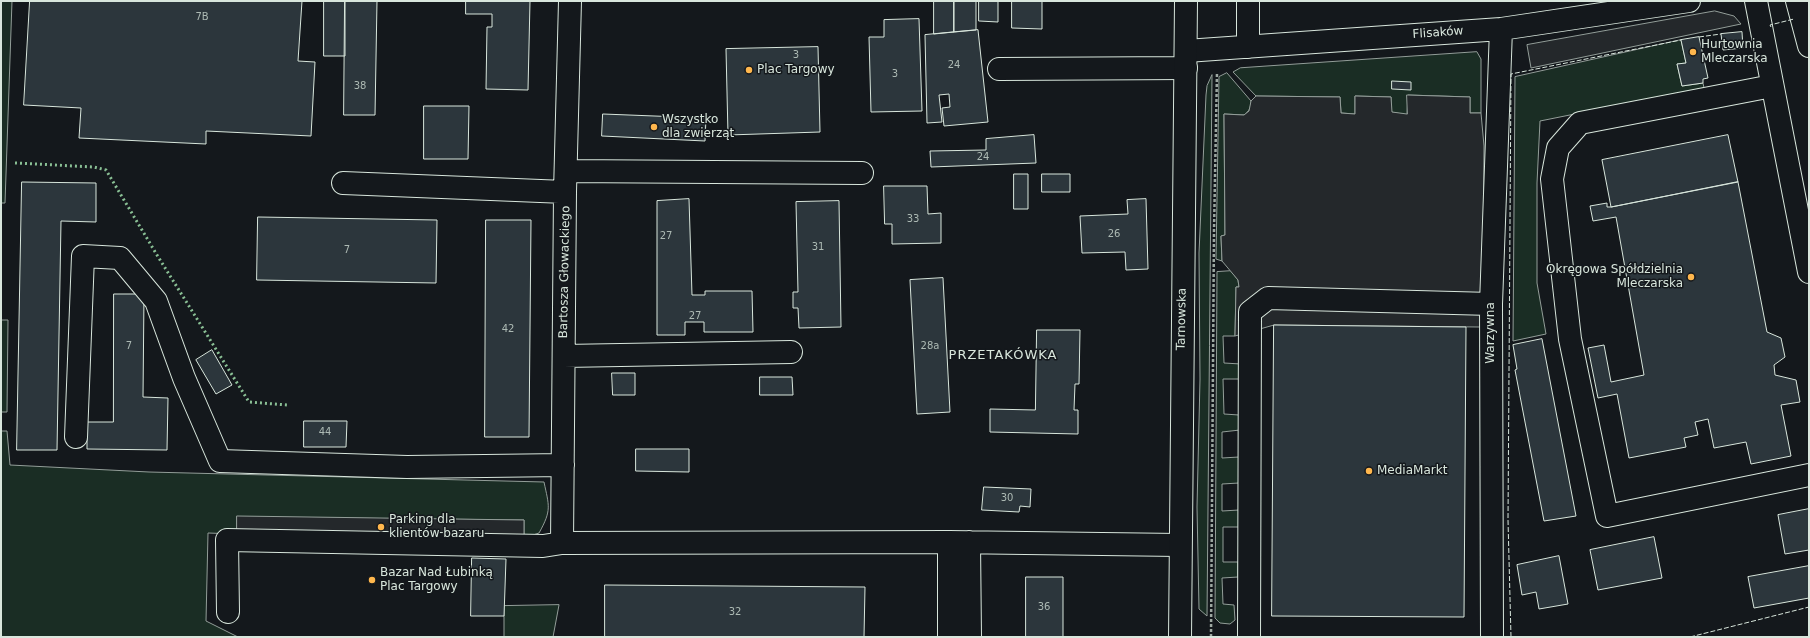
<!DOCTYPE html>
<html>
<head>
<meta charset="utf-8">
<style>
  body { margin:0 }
  #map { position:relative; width:1810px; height:638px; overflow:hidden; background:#14181c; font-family:"DejaVu Sans",sans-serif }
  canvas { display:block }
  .frame { position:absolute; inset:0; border:2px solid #d8e6dc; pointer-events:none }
</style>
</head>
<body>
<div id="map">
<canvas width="1810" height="638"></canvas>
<div class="frame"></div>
</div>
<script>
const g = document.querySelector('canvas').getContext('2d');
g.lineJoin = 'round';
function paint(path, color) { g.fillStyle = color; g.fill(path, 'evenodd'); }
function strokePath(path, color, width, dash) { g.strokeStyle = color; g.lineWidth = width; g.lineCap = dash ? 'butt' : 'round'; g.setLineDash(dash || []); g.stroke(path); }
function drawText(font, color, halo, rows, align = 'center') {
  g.font = font + ' "DejaVu Sans",sans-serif'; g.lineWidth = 3; g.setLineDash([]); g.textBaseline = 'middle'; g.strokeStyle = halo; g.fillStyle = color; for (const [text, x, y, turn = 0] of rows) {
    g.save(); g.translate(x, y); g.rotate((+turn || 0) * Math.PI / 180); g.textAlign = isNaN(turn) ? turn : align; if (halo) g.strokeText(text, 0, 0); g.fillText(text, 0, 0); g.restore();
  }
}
const green = new Path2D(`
  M 1,1 L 12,1 L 5,203 L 1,203 Z
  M 1681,40 L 1686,63 L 1677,64 L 1682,86 L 1703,83 L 1704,88 L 1540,121 L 1537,183 L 1537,283 L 1546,334 L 1513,341 L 1515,77 Z
  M 1477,52 L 1481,59 L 1481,113 L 1470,113 L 1470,97 L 1408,95 L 1407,115 L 1391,112 L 1391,97 L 1355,96 L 1355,114 L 1341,113 L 1340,97 L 1256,96 L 1233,72 L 1240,68 Z
  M 1227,73 L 1251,101 C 1251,108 1249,111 1244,115 L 1224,114 L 1225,235 L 1221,236 L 1222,261 L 1216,259 L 1219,77 Z
  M 1212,75 L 1207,616 L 1199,609 L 1197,507 L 1200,379 L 1199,253 L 1206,95 L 1207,86 Z
  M 1231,271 L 1238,280 L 1239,287 L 1236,287 L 1235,336 L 1223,336 L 1224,363 L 1241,364 L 1241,379 L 1223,379 L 1224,414 L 1239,415 L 1240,430 L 1222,432 L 1222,458 L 1239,457 L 1239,483 L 1222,484 L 1222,511 L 1239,510 L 1239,527 L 1223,527 L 1223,562 L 1238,562 L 1238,577 L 1222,578 L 1223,604 L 1234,605 L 1235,620 L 1230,624 L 1220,623 L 1215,618 L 1217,272 Z
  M 1,320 L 8,320 L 7,412 L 1,412 Z
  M 1,431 L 7,431 L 10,465 L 149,472 L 544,482 C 549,506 552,510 539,533 L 524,538 L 524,520 L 237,517 L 237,534 L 208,533 L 206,621 L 238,637 L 1,637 Z
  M 559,605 L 553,637 L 504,637 L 504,606 Z`);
const parking = new Path2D(`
  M 1715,11 L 1734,16 L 1741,24 L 1531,68 L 1527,45 Z
  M 1407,95 L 1470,97 L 1470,113 L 1481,113 L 1484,146 L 1483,295 L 1480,327 L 1274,325 L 1235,336 L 1236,287 L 1239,287 L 1238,280 L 1222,261 L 1221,236 L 1225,235 L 1224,114 L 1244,115 L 1249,111 L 1251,101 L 1256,96 L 1340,97 L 1341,113 L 1355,114 L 1355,96 L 1391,97 L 1392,112 L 1407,114 Z
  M 237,516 L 524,520 L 524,538 L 237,534 Z`);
const building = new Path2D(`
  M 30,1 L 302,1 L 298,61 L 315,62 L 311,136 L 206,131 L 206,144 L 79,138 L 81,108 L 24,105 Z
  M 324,1 L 345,1 L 345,56 L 324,56 Z
  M 345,1 L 377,1 L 375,115 L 344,115 Z
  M 466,1 L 530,1 L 528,90 L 486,89 L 487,27 L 492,27 L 492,14 L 466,14 Z
  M 934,1 L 954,1 L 954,32 L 934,34 Z
  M 954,1 L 976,1 L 976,30 L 954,32 Z
  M 979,1 L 998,1 L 998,22 L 979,21 Z
  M 1012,1 L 1042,1 L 1042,29 L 1012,28 Z
  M 919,19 L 922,111 L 871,112 L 869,37 L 884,37 L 884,20 Z
  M 978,30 L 988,122 L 944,126 L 942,108 L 950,107 L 949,94 L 939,95 L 942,122 L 927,123 L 925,35 Z
  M 1742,32 L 1743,48 L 1723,50 L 1721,34 Z
  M 1699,37 L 1708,78 L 1703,79 L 1703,83 L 1682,86 L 1677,64 L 1686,63 L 1681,40 Z
  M 818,47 L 820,132 L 728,135 L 726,49 Z
  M 1392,81 L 1411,82 L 1411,90 L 1392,89 Z
  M 424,106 L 469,106 L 468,159 L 424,159 Z
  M 603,114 L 706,118 L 705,141 L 602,136 Z
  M 1034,135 L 1036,163 L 931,167 L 930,151 L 986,150 L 986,139 Z
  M 1728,135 L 1738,182 L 1611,207 L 1602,160 Z
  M 1014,174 L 1028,174 L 1028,209 L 1014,209 Z
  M 1042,174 L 1070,174 L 1070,192 L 1042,192 Z
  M 22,182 L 96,183 L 96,222 L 61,221 L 57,450 L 17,450 Z
  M 1738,182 L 1767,332 L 1781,338 L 1785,357 L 1774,365 L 1775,375 L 1796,380 L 1800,402 L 1781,405 L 1791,456 L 1751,464 L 1746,442 L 1714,448 L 1708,419 L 1695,422 L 1698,435 L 1684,438 L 1686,447 L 1629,458 L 1617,394 L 1598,398 L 1588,348 L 1604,345 L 1611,382 L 1644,375 L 1616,217 L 1593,221 L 1590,206 L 1607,203 L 1607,207 L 1611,207 Z
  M 884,186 L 927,186 L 928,214 L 941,213 L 941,243 L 892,244 L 892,224 L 885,224 Z
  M 689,199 L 692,295 L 705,295 L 705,291 L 752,291 L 753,332 L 704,332 L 704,322 L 685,322 L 685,335 L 657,335 L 657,201 Z
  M 1146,199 L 1148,269 L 1126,270 L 1125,252 L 1082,253 L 1080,216 L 1128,214 L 1127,200 Z
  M 839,201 L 841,327 L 799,328 L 798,308 L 793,308 L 793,292 L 798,292 L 796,202 Z
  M 258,217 L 437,220 L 436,283 L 257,280 Z
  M 486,220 L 531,220 L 529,437 L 485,437 Z
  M 943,278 L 950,412 L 917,414 L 910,280 Z
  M 114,294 L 144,294 L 143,397 L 168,398 L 167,450 L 87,449 L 87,422 L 113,422 Z
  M 1274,325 L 1466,327 L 1464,617 L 1272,616 Z
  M 1037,330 L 1080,330 L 1079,384 L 1075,384 L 1074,410 L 1078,410 L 1078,434 L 990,432 L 990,409 L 1035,410 Z
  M 1542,339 L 1576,516 L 1544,521 L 1515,370 L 1517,369 L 1513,345 Z
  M 212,350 L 232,385 L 216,394 L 196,360 Z
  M 612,373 L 635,373 L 635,395 L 613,395 Z
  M 760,377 L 792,377 L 793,395 L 760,395 Z
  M 304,421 L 347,421 L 346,447 L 304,447 Z
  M 636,449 L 689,449 L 689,472 L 636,471 Z
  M 984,487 L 1031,489 L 1030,507 L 1020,506 L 1019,512 L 982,510 Z
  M 1809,509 L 1809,550 L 1785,554 L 1778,515 Z
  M 1654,537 L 1662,578 L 1598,590 L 1590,550 Z
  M 1559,556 L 1568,604 L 1539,609 L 1536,592 L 1522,595 L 1517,565 Z
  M 472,558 L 506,559 L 504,616 L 471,616 Z
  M 1809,566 L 1809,598 L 1754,608 L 1748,577 Z
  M 1026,577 L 1063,577 L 1063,637 L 1026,637 Z
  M 605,585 L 865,587 L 864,637 L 605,637 Z`);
const path = new Path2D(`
  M 1211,637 L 1214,231 L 1217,72`);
const minor = new Path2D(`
  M 1756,1 L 1809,272
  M 1797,1 L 1809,46
  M 1248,47 L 1248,1
  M 1186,51 L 1501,29 L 1689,1
  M 999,69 L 1186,68
  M 1772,86 L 1580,123 L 1558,148 L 1552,179 L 1570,339 L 1607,516 L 1809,475
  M 566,171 L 862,173
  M 343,183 L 565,192
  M 564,356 L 791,352
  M 76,437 L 83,256 L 120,258 L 156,301 L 184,378 L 220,461 L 407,467 L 563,465
  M 949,542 L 949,637
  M 969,542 L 970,637
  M 562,543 L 565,192 L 570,1
  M 228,612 L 227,540 L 543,546 L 562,543 L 949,542 L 1179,545
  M 1249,637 L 1250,312 L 1268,298 L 1491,304
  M 1492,637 L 1491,304 L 1501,29`);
const major = new Path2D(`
  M 1180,637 L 1186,1`);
const hedge = new Path2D(`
  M 15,163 L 94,167 L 106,170 L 157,255 L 249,402 L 287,405`);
const fence = new Path2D(`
  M 1771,27 L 1770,25 L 1794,19
  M 1699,37 L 1721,34
  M 1511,637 L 1508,520 L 1511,74 L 1681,40
  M 1690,637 L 1809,607`);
const markers = [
  [1693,52,4,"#ffb74d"],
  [749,70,4,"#ffb74d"],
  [654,127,4,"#ffb74d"],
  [1691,277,4,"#ffb74d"],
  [1369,471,4,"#ffb74d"],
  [381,527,4,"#ffb74d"],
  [372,580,4,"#ffb74d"]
];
const numberNames = [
  ["7B",202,17],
  ["3",796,55],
  ["24",954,65],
  ["3",895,74],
  ["38",360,86],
  ["24",983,157],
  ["33",913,219],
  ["26",1114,234],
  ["27",666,236],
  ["31",818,247],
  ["7",347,250],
  ["27",695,316],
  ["42",508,329],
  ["7",129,346],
  ["28a",930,346],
  ["44",325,432],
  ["30",1007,498],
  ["36",1044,607],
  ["32",735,612]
];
const streetNames = [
  ["Flisaków",1438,33,-4],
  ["Bartosza Głowackiego",565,272,-89],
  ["Tarnowska",1182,319,-89],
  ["Warzywna",1491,333,-90]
];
const poiNames = [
  ["Hurtownia",1701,45],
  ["Mleczarska",1701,59],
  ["Plac Targowy",757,70],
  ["Wszystko",662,120],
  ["dla zwierząt",662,134],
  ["Okręgowa Spółdzielnia",1683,270,"right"],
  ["Mleczarska",1683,284,"right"],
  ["MediaMarkt",1377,471],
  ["Parking dla",389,520],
  ["klientów bazaru",389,534],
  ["Bazar Nad Łubinką",380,573],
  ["Plac Targowy",380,587]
];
const neighbourhoodNames = [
  ["PRZETAKÓWKA",1003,356]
];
paint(green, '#1a2d24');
strokePath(green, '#939e99', 1);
paint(parking, '#24282b');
strokePath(parking, '#939e99', 1);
paint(building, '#2c363c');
strokePath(building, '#d8e6dc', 1);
strokePath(minor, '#d8e6dc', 24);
strokePath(major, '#d8e6dc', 24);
strokePath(path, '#9da8a2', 2.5, [3, 2]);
strokePath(minor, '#14181c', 22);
strokePath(major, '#14181c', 22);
strokePath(hedge, '#8ac095', 3, [2, 3]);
strokePath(fence, '#d8e6dc', 1, [5, 2]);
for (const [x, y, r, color] of markers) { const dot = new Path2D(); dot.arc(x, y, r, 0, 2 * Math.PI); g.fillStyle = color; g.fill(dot); strokePath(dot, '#14181c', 1.5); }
drawText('10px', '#adbab4', null, numberNames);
drawText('12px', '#d8e6dc', '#14181c', streetNames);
drawText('12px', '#d8e6dc', '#14181c', poiNames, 'left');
g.letterSpacing = '1px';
drawText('13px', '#d8e6dc', '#14181c', neighbourhoodNames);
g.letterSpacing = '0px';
</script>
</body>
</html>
